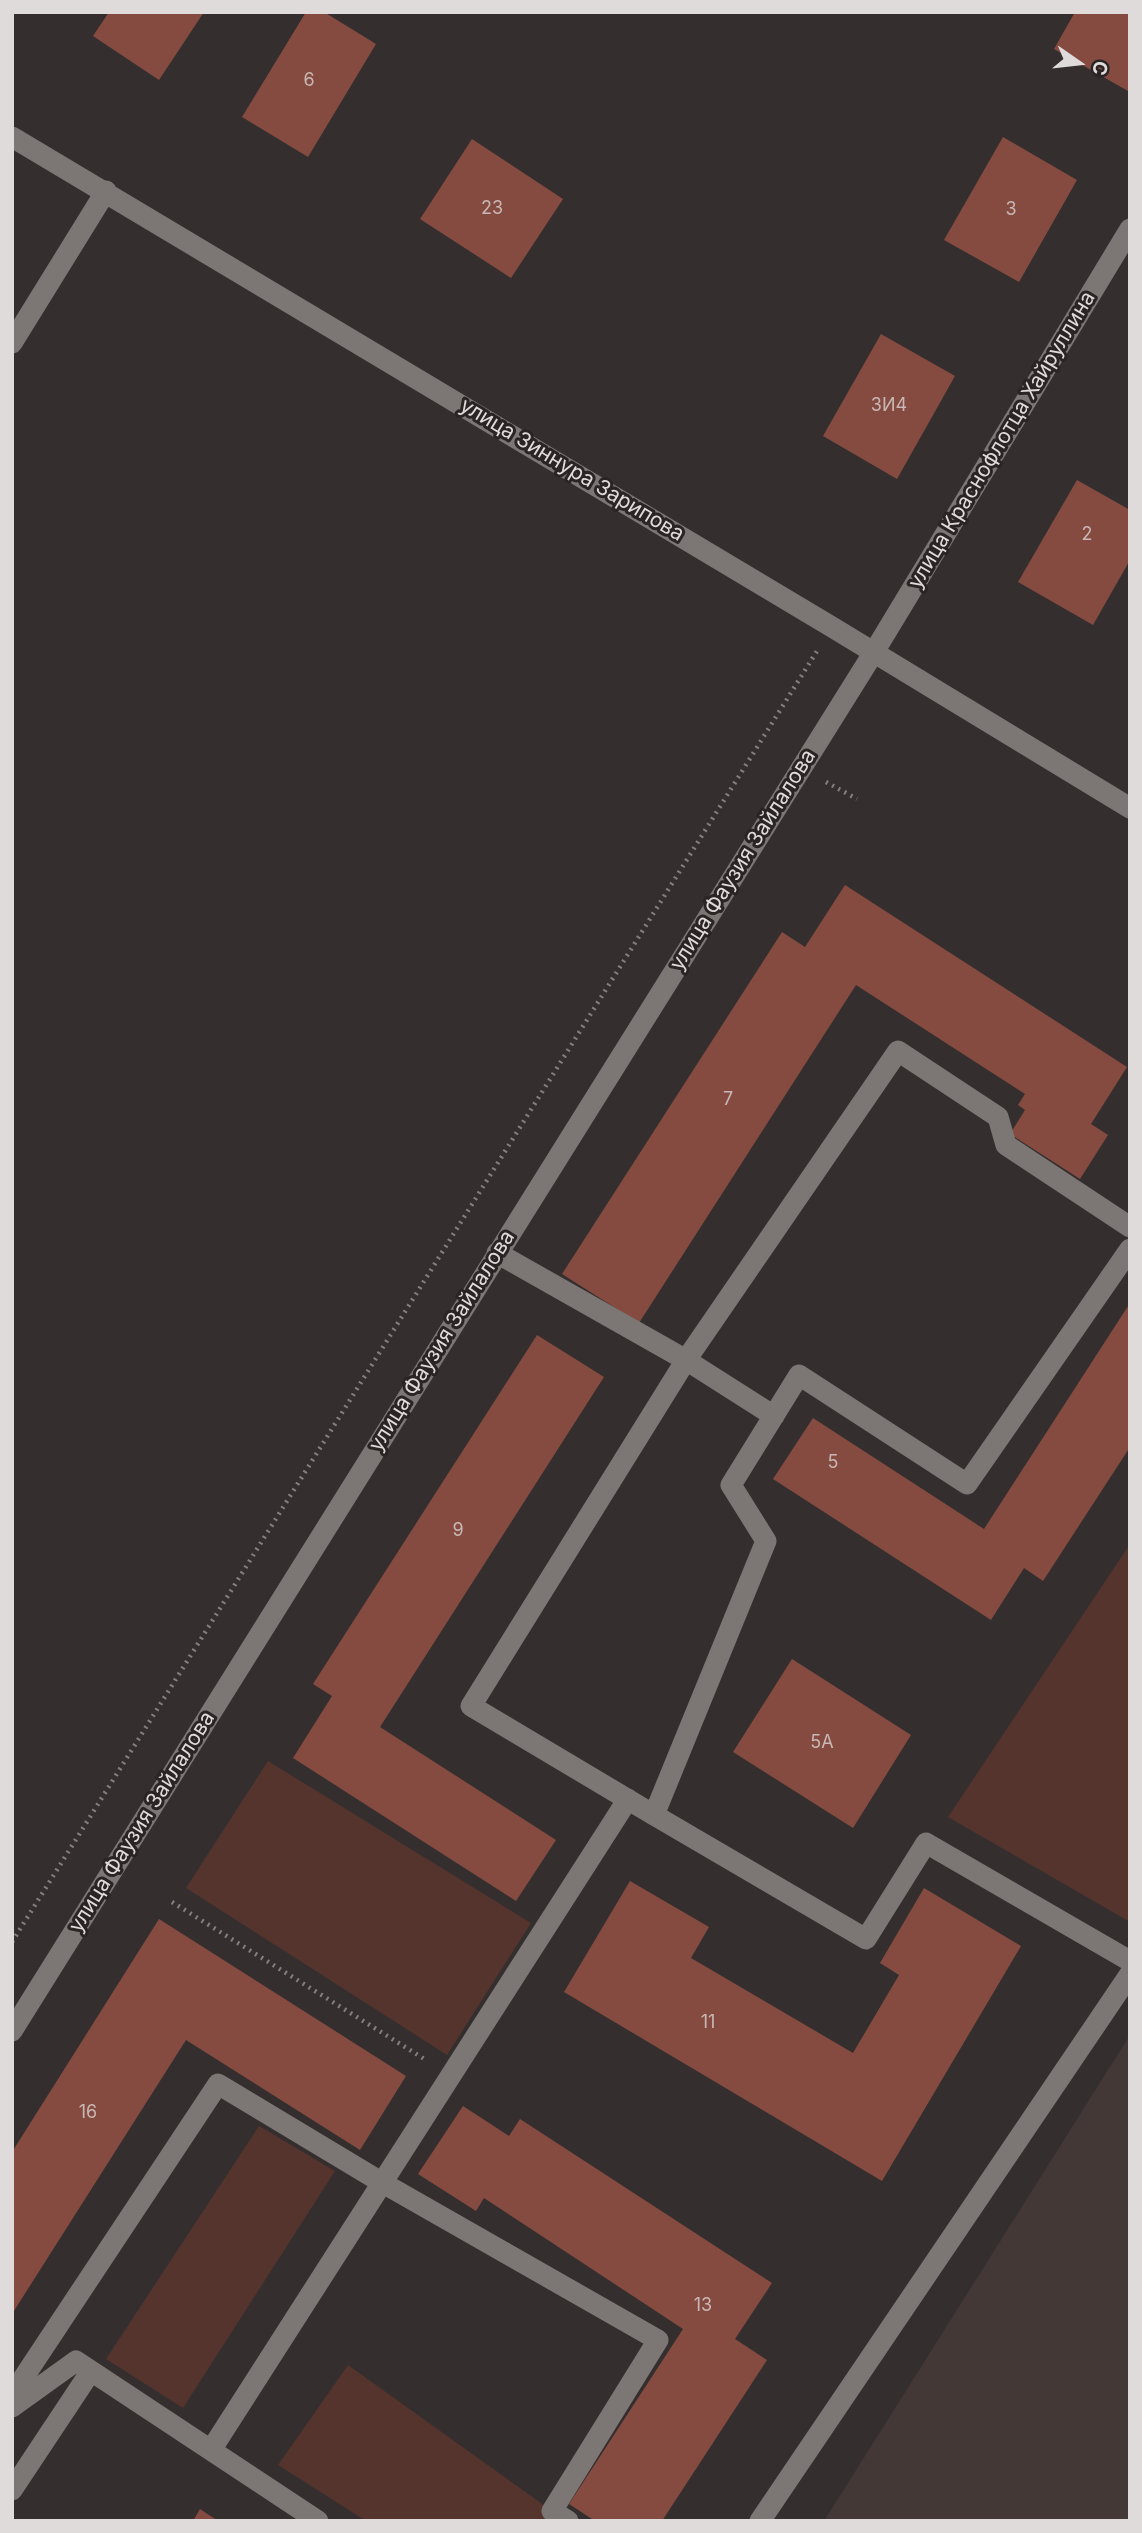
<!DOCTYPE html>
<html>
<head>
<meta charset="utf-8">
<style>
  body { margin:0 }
  #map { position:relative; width:1142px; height:2533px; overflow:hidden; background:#342f2e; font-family:Inter,sans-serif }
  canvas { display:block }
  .frame { position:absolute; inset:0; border:14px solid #dfdbdb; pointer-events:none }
  .north { position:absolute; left:1044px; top:28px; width:70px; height:70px; -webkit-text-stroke:5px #2a2524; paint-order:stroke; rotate:104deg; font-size:19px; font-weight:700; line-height:28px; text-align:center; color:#dfdbdb }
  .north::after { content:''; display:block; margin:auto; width:24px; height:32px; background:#dfdbdb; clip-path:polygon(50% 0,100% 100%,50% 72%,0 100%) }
</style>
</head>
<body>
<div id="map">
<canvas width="1142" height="2533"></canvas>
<div class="frame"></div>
<div class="north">С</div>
</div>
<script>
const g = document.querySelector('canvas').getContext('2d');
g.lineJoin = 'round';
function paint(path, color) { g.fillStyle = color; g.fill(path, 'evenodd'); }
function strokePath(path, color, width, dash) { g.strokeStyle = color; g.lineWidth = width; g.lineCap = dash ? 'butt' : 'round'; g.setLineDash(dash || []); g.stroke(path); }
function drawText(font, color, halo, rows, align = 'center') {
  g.font = font + ' Inter,sans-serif'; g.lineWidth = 6; g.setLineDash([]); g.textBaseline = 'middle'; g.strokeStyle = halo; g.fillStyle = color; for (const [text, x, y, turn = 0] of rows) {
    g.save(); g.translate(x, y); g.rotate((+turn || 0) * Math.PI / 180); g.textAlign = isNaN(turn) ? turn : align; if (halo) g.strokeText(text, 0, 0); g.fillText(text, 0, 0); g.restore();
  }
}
const built = new Path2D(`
  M 1130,2035 L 1130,2521 L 824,2521 Z`);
const green = new Path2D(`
  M 1130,1544 L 1130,1922 L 948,1817 Z
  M 268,1761 L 531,1923 L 447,2055 L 186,1888 Z
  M 259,2126 L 335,2171 L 183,2408 L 106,2359 Z
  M 348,2365 L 566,2521 L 366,2521 L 278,2465 Z`);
const building = new Path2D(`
  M 109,12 L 204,12 L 159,80 L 93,36 Z
  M 306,12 L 324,12 L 376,44 L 308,157 L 242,117 Z
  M 1075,12 L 1130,12 L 1130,88 L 1128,91 L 1054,49 Z
  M 1003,137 L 1077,180 L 1019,282 L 944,240 Z
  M 472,139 L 563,199 L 511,278 L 420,219 Z
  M 881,334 L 955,376 L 897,479 L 823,436 Z
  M 1077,480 L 1130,510 L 1130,560 L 1093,625 L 1018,582 Z
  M 845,885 L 1127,1067 L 1091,1124 L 1108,1135 L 1080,1179 L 1010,1134 L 1025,1110 L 1018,1105 L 1025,1094 L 856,985 L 639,1323 L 562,1274 L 782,932 L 805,947 Z
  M 1130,1303 L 1130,1447 L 1043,1581 L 1024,1568 L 991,1620 L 773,1479 L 813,1418 L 984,1529 Z
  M 537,1335 L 604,1377 L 380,1727 L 556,1840 L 516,1901 L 293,1758 L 332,1696 L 313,1684 Z
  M 792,1659 L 911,1735 L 853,1828 L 733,1752 Z
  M 630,1881 L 709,1927 L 691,1958 L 853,2053 L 899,1975 L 880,1963 L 924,1888 L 1021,1946 L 882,2181 L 564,1992 Z
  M 159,1919 L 406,2076 L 360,2150 L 186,2040 L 12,2314 L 12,2152 Z
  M 463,2106 L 509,2136 L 520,2119 L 772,2283 L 735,2339 L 767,2360 L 662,2521 L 595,2521 L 569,2504 L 683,2329 L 484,2198 L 476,2211 L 418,2174 Z
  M 200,2509 L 218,2521 L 193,2521 Z`);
const path = new Path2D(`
  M 826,782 L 857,799
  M 172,1902 L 426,2060
  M 12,1942 L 817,651`);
const lane = new Path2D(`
  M 1130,1249 L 967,1484 L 799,1375 L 731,1485 L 766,1541 L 654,1815 L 866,1939 L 926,1843 L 1130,1961
  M 497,1253 L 686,1360 L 774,1416
  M 654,1815 L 471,1706 L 686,1360 L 898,1051 L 998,1117 L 1006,1145 L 1130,1227
  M 12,2395 L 218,2084 L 381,2182 L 658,2340 L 552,2511 L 568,2521
  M 12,2407 L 76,2361 L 318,2521
  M 211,2450 L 628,1799
  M 12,2490 L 91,2371
  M 760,2521 L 1130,1974`);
const street = new Path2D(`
  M 12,137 L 832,627 L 1130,808
  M 12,343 L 106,191
  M 12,2031 L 874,652 L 1130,229`);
const numberNames = [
  ["6",309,81],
  ["23",492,209],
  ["3",1011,210],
  ["3И4",889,406],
  ["2",1087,535],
  ["7",728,1100],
  ["5",833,1463],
  ["9",458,1531],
  ["5А",822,1743],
  ["11",708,2023],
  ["16",88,2113],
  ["13",703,2306]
];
const streetNames = [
  ["улица Краснофлотца Хайруллина",1002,440,-59],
  ["улица Зиннура Зарипова",572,470,31],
  ["улица Фаузия Зайлалова",743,860,-58],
  ["улица Фаузия Зайлалова",442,1341,-58],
  ["улица Фаузия Зайлалова",142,1822,-58]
];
paint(built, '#433835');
paint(green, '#54342d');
paint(building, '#854b40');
strokePath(path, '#847f7f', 4.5, [2, 5]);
strokePath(lane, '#7c7675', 21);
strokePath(street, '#7c7675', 21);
drawText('18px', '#c8b7b4', null, numberNames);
drawText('21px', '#dfdbdb', '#2a2524', streetNames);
</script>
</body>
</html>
